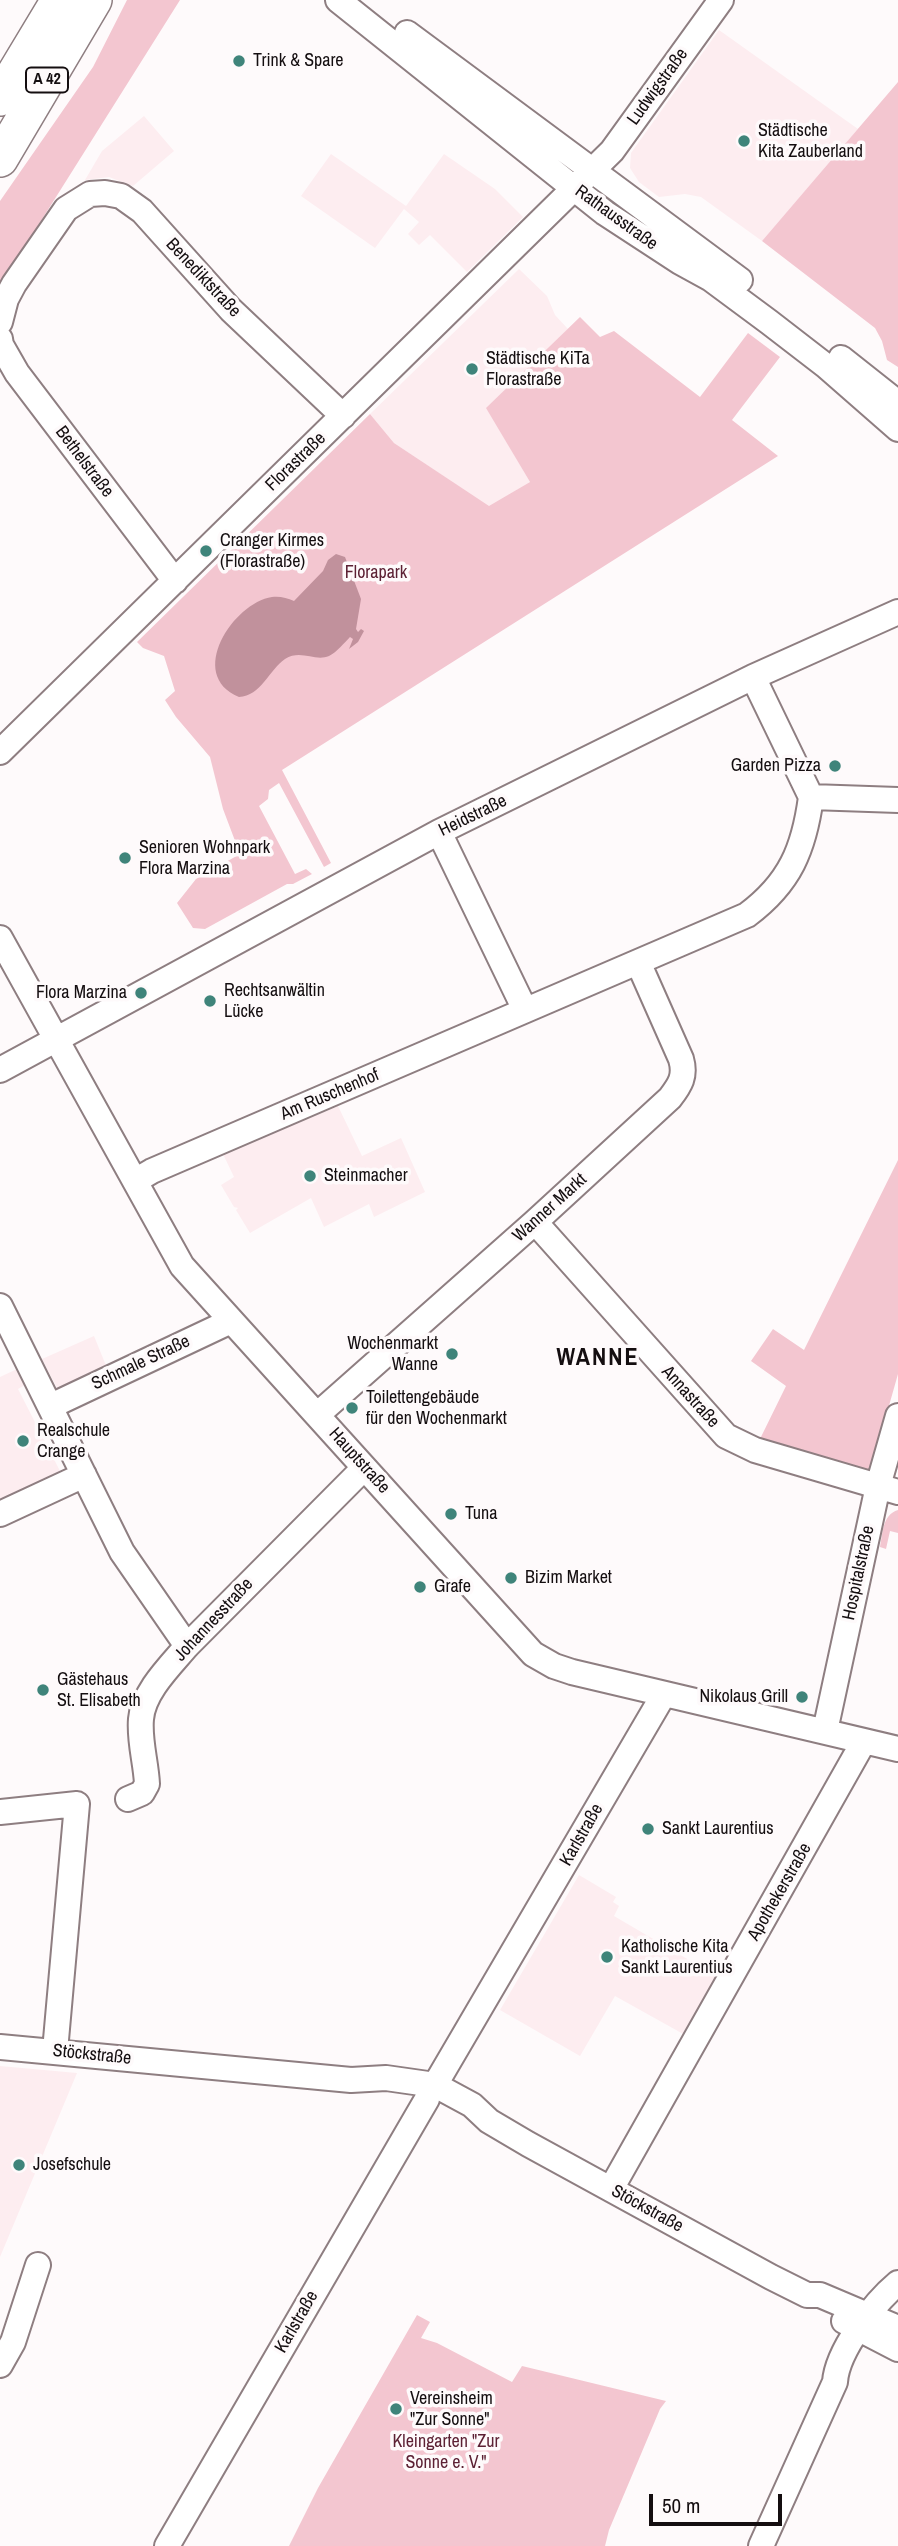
<!DOCTYPE html>
<html>
<head>
<meta charset="utf-8">
<style>
  body { margin:0 }
  #map { position:relative; width:898px; height:2546px; overflow:hidden; background:#fefafb; font-family:"Archivo Narrow",sans-serif }
  canvas { display:block }
  .scale { position:absolute; left:649px; top:2494px; width:133px; height:32px; box-sizing:border-box; border:4px solid #140e10; border-top:0; padding-left:9px; font-size:21px; line-height:24px; white-space:nowrap; color:#140e10; -webkit-text-stroke:5px #fefafb; paint-order:stroke }
</style>
</head>
<body>
<div id="map">
<canvas width="898" height="2546"></canvas>
<div class="scale">50 m</div>
</div>
<script>
const g = document.querySelector('canvas').getContext('2d');
g.lineJoin = 'round';
function paint(path, color) { g.fillStyle = color; g.fill(path, 'evenodd'); }
function strokePath(path, color, width, dash) { g.strokeStyle = color; g.lineWidth = width; g.lineCap = dash ? 'butt' : 'round'; g.setLineDash(dash || []); g.stroke(path); }
function drawText(font, color, halo, rows, align = 'center') {
  g.font = font + ' "Archivo Narrow",sans-serif'; g.lineWidth = 7; g.setLineDash([]); g.textBaseline = 'middle'; g.strokeStyle = halo; g.fillStyle = color; for (const [text, x, y, turn = 0] of rows) {
    g.save(); g.translate(x, y); g.rotate((+turn || 0) * Math.PI / 180); g.textAlign = isNaN(turn) ? turn : align; if (halo) g.strokeText(text, 0, 0); g.fillText(text, 0, 0); g.restore();
  }
}
const built = new Path2D(`
  M 719,30 L 858,129 L 762,241 L 701,197 L 685,194 L 659,197 L 639,182 L 630,168 L 631,153 Z
  M 144,116 L 174,151 L 133,186 L 109,177 L 85,180 L 102,151 Z
  M 331,154 L 406,206 L 444,154 L 495,189 L 523,217 L 467,272 L 430,235 L 419,245 L 408,234 L 419,222 L 404,209 L 375,248 L 301,196 Z
  M 519,269 L 547,296 L 555,315 L 568,329 L 487,408 L 530,482 L 489,507 L 394,443 L 370,414 Z
  M 338,1106 L 362,1156 L 401,1138 L 425,1192 L 374,1217 L 369,1204 L 324,1227 L 311,1198 L 250,1233 L 236,1210 L 238,1208 L 234,1207 L 221,1185 L 234,1177 L 223,1154 Z
  M 94,1336 L 107,1368 L 58,1390 L 42,1359 Z
  M 17,1369 L 25,1385 L 18,1389 L 60,1471 L 40,1483 L 0,1500 L 0,1377 Z
  M 579,1875 L 616,1897 L 613,1902 L 619,1906 L 614,1916 L 718,1977 L 685,2035 L 615,1996 L 580,2056 L 500,2010 Z
  M 0,2066 L 77,2073 L 0,2257 Z`);
const green = new Path2D(`
  M 127,0 L 180,0 L 0,286 L 0,201 L 93,67 Z
  M 898,82 L 898,367 L 887,360 L 882,341 L 875,328 L 762,241 Z
  M 580,317 L 600,337 L 614,331 L 700,397 L 748,333 L 780,357 L 732,420 L 778,456 L 282,770 L 331,863 L 324,867 L 279,783 L 269,790 L 268,799 L 259,806 L 295,874 L 306,869 L 312,874 L 293,884 L 287,884 L 205,929 L 193,928 L 177,903 L 196,879 L 240,854 L 223,809 L 210,757 L 176,717 L 165,700 L 175,691 L 164,656 L 143,648 L 137,642 L 370,414 L 394,443 L 489,506 L 530,482 L 486,408 Z
  M 898,1160 L 898,1374 L 873,1462 L 869,1469 L 862,1470 L 759,1441 L 786,1386 L 751,1361 L 773,1329 L 804,1350 Z
  M 898,1510 L 898,1533 L 890,1531 L 886,1549 L 880,1547 C 883,1533 882,1515 898,1510 Z
  M 417,2315 L 430,2322 L 421,2338 L 437,2343 L 512,2382 L 522,2366 L 666,2401 L 660,2409 L 609,2530 L 605,2546 L 289,2546 L 318,2488 Z`);
const water = new Path2D(`
  M 336,554 L 345,557 L 361,599 L 356,629 L 358,632 L 361,629 L 364,631 L 358,642 L 349,649 L 353,639 L 350,637 C 344,643 337,652 329,656 C 315,662 301,649 285,659 C 269,670 261,696 239,697 C 186,675 233,603 272,597 C 280,596 287,598 294,601 L 323,571 L 328,560 Z`);
const minor = new Path2D(`
  M 338,0 L 605,213 L 680,262 L 711,279 L 769,322 L 826,366 L 898,429
  M 407,33 L 740,280
  M 0,322 L 6,299 L 14,284 L 66,209 L 90,194 L 105,193 L 121,196 L 142,211 L 231,310 L 343,416
  M 0,339 L 1,345 L 17,373 L 175,581
  M 841,358 L 898,403
  M 753,677 L 811,797
  M 0,752 L 612,151 L 721,0
  M 811,797 L 898,800
  M 439,832 L 525,1010
  M 0,938 L 182,1266 L 533,1654 L 554,1666 L 572,1672 L 898,1749
  M 0,1070 L 439,832 L 753,677 L 898,612
  M 135,1181 L 152,1171 L 747,915 C 790,883 804,849 811,797
  M 535,1222 L 726,1436 L 755,1450 L 898,1492
  M 0,1306 L 122,1552 L 187,1646
  M 51,1406 L 231,1321
  M 317,1415 L 535,1222 L 670,1098 C 680,1085 686,1076 681,1059 L 638,962
  M 0,1514 L 84,1475
  M 825,1731 L 878,1486 L 898,1416
  M 128,1799 L 142,1793 L 147,1784 C 146,1762 139,1741 141,1719 C 143,1692 170,1666 187,1646 L 364,1468
  M 0,1812 L 77,1804 L 55,2051
  M 0,2047 L 351,2080 L 386,2078 L 435,2085 L 472,2105 L 489,2121 L 528,2144 L 771,2277 L 807,2295 L 820,2295 L 898,2328
  M 435,2085 L 664,1694
  M 611,2189 L 864,1741
  M 844,2321 L 898,2349
  M 0,2365 L 13,2342 L 38,2265
  M 167,2546 L 427,2099
  M 761,2546 L 835,2382 C 837,2351 874,2303 898,2283`);
const highway = new Path2D(`
  M 0,98 L 59,0
  M 0,159 L 94,0`);
const markers = [
  [239,61,7,"#3f847a"],
  [744,141,7,"#3f847a"],
  [472,369,7,"#3f847a"],
  [206,551,7,"#3f847a"],
  [835,766,7,"#3f847a"],
  [125,858,7,"#3f847a"],
  [141,993,7,"#3f847a"],
  [210,1001,7,"#3f847a"],
  [310,1176,7,"#3f847a"],
  [452,1354,7,"#3f847a"],
  [352,1408,7,"#3f847a"],
  [23,1441,7,"#3f847a"],
  [451,1514,7,"#3f847a"],
  [511,1578,7,"#3f847a"],
  [420,1587,7,"#3f847a"],
  [43,1690,7,"#3f847a"],
  [802,1697,7,"#3f847a"],
  [648,1829,7,"#3f847a"],
  [607,1957,7,"#3f847a"],
  [19,2165,7,"#3f847a"],
  [396,2409,7,"#3f847a"]
];
const shields = [
  [47,80,42]
];
const shieldNames = [
  ["A 42",47,80]
];
const poiNames = [
  ["Trink & Spare",253,61],
  ["Städtische",758,131],
  ["Kita Zauberland",758,152],
  ["Städtische KiTa",486,359],
  ["Florastraße",486,380],
  ["Cranger Kirmes",220,541],
  ["(Florastraße)",220,562],
  ["Garden Pizza",821,766,"right"],
  ["Senioren Wohnpark",139,848],
  ["Flora Marzina",139,869],
  ["Rechtsanwältin",224,991],
  ["Lücke",224,1012],
  ["Flora Marzina",127,993,"right"],
  ["Steinmacher",324,1176],
  ["Wochenmarkt",438,1344,"right"],
  ["Wanne",438,1365,"right"],
  ["Toilettengebäude",366,1398],
  ["für den Wochenmarkt",366,1419],
  ["Realschule",37,1431],
  ["Crange",37,1452],
  ["Tuna",465,1514],
  ["Bizim Market",525,1578],
  ["Grafe",434,1587],
  ["Gästehaus",57,1680],
  ["St. Elisabeth",57,1701],
  ["Nikolaus Grill",788,1697,"right"],
  ["Sankt Laurentius",662,1829],
  ["Katholische Kita",621,1947],
  ["Sankt Laurentius",621,1968],
  ["Josefschule",33,2165],
  ["Vereinsheim",410,2399],
  ["\"Zur Sonne\"",410,2420]
];
const streetNames = [
  ["Ludwigstraße",658,87,-54],
  ["Rathausstraße",616,218,36],
  ["Benediktstraße",203,278,47],
  ["Bethelstraße",84,462,53],
  ["Florastraße",296,462,-44],
  ["Heidstraße",473,816,-26],
  ["Am Ruschenhof",330,1095,-23],
  ["Wanner Markt",550,1208,-42],
  ["Schmale Straße",141,1363,-25],
  ["Annastraße",690,1397,48],
  ["Hauptstraße",359,1461,48],
  ["Hospitalstraße",859,1573,-78],
  ["Johannesstraße",214,1620,-47],
  ["Karlstraße",582,1835,-60],
  ["Apothekerstraße",780,1892,-60],
  ["Stöckstraße",92,2055,6],
  ["Stöckstraße",647,2209,29],
  ["Karlstraße",297,2322,-60]
];
const parkNames = [
  ["Florapark",376,573],
  ["Kleingarten \"Zur",446,2442],
  ["Sonne e. V.\"",446,2463]
];
const districtNames = [
  ["WANNE",598,1359]
];
paint(built, '#fdedf0');
paint(green, '#f3c6d0');
paint(water, '#c1919c');
strokePath(minor, '#8e7e81', 28);
strokePath(highway, '#8e7e81', 38);
strokePath(minor, '#fff', 24);
strokePath(highway, '#fff', 35);
for (const [x, y, r, color] of markers) { const dot = new Path2D(); dot.arc(x, y, r, 0, 2 * Math.PI); g.fillStyle = color; g.fill(dot); strokePath(dot, '#fefafb', 2.5); }
for (const [x, y, w] of shields) { const box = new Path2D(); box.roundRect(x - w / 2, y - 12.5, w, 25, 5); g.fillStyle = '#fefafb'; g.fill(box); strokePath(box, '#140e10', 2); }
drawText('bold 16px', '#140e10', null, shieldNames);
drawText('18px', '#140e10', '#fefafb', poiNames, 'left');
drawText('18px', '#140e10', '#fefafb', streetNames);
drawText('18px', '#5c2134', '#fefafb', parkNames);
g.letterSpacing = '2px';
drawText('bold 24px', '#140e10', '#fefafb', districtNames);
g.letterSpacing = '0px';
</script>
</body>
</html>
